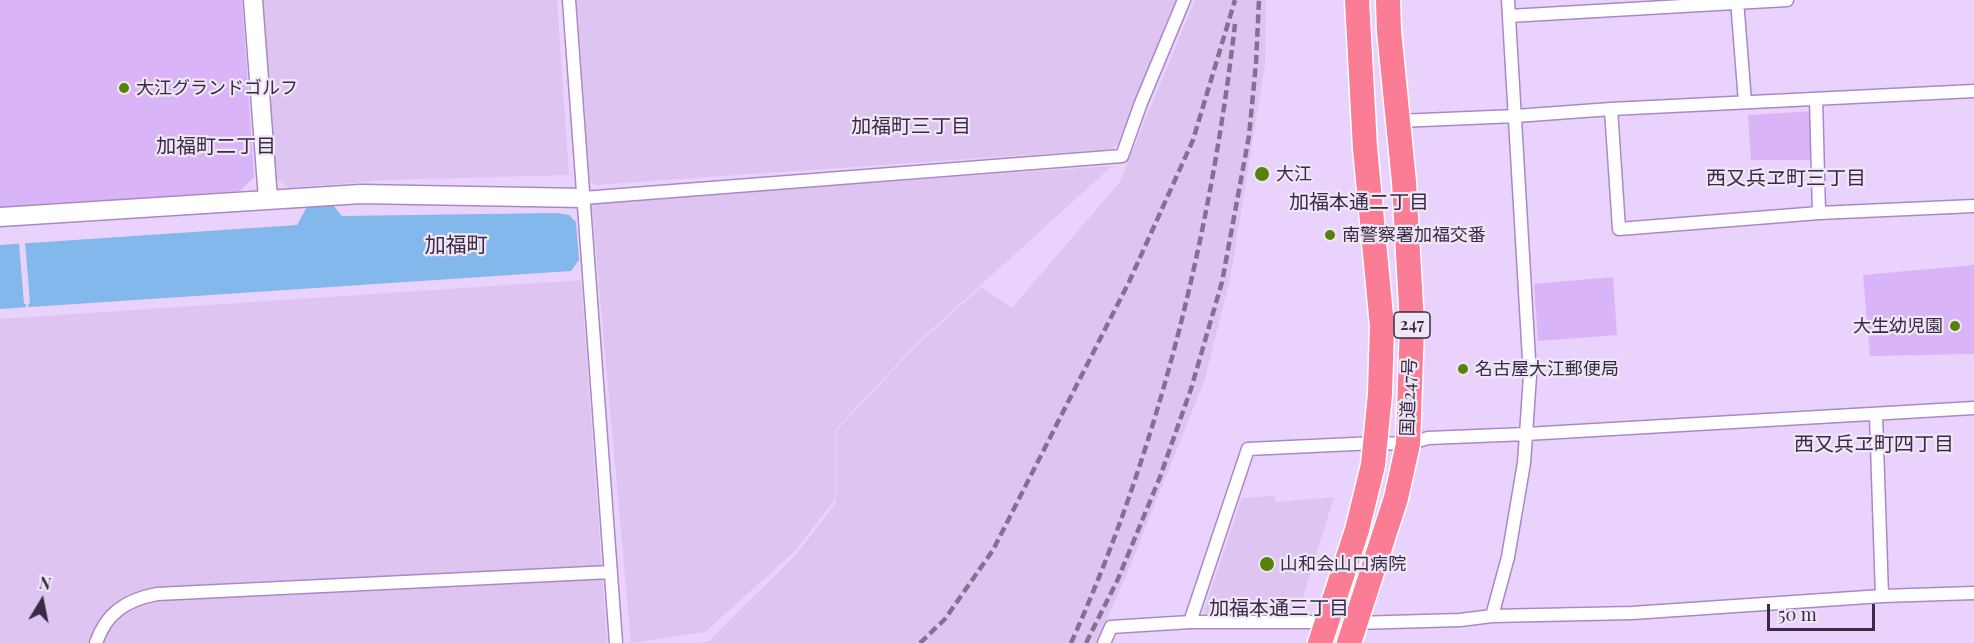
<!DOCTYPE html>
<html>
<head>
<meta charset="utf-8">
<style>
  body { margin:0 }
  #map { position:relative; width:1974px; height:643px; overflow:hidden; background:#e9d3fd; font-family:"Playfair Display",serif }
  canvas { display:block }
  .north { position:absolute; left:12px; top:571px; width:60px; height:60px; -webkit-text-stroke:4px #efe7f5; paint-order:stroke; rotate:10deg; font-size:16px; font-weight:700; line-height:24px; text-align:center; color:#392a45 }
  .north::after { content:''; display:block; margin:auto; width:21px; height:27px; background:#392a45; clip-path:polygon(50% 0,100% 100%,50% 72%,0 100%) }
  .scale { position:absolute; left:1767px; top:604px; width:108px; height:27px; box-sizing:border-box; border:3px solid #392a45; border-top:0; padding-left:8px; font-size:18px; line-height:21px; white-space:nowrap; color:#392a45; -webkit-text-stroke:4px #efe7f5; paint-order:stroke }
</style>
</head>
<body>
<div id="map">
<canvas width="1974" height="643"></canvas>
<div class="north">N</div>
<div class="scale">50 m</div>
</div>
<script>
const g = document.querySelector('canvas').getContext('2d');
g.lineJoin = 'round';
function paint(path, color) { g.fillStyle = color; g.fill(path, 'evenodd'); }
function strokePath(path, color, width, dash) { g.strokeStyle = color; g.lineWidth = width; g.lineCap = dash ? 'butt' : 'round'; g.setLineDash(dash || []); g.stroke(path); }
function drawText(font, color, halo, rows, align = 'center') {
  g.font = font + ' "Playfair Display","Noto Sans JP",serif'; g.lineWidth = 4.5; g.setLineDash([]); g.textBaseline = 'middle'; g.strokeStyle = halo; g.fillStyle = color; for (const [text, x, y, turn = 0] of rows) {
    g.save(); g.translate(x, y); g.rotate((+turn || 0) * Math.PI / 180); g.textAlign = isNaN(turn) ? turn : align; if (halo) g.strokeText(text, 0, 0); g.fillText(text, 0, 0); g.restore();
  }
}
const built = new Path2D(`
  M 261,0 L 557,0 L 569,175 L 386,180 L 289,188 L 274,177 Z
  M 577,0 L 1176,0 L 1118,144 L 1112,149 L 595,185 L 590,181 Z
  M 1195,0 L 1266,0 L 1265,65 L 1230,279 L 1205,379 L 1124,581 L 1096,643 L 700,643 L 709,641 L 794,557 L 836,503 L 836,431 L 916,346 L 981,287 L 1012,308 L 1119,183 Z
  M 1112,166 L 918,342 L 835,430 L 835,499 L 795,551 L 705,632 L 631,643 L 592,208 L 595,202 Z
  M 581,280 L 607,643 L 0,643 L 0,319 Z
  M 1275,496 L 1276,502 L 1334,497 L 1299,610 L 1207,615 L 1204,610 L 1242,498 Z`);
const green = new Path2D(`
  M 0,0 L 242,0 L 254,177 L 240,191 L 0,209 Z
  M 1815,111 L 1815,160 L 1751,160 L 1748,115 Z
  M 1974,265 L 1974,354 L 1870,356 L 1863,275 Z
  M 1613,277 L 1617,335 L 1538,341 L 1534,284 Z`);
const water = new Path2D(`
  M 332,204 L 342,216 L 557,213 L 569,215 L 576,222 L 579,260 L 571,271 L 0,309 L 0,245 L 297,225 L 308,205 Z`);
const pier = new Path2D(`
  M 25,242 L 30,303 L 28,304 L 29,311 L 26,311 L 26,304 L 24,304 L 19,243 Z`);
const street = new Path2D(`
  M 569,0 L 616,643
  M 1737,0 L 1745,102
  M 1509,16 L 1787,0
  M 1816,99 L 1819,213
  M 1611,109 L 1619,229 L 1819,213 L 1974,206
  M 1399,121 L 1516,116 L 1611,109 L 1974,91
  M 583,198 L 1122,156 L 1141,103 L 1184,0
  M 1876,415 L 1882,596
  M 1492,616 L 1508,557 L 1524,463 L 1530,376 L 1508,0
  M 1190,622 L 1326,622
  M 1356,623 L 1460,620 L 1492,616 L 1632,613 L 1882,596 L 1974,593
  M 96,643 C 106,613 126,600 157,594 L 611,572
  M 1104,643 L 1111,627 L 1190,622 L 1248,449 L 1375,443 L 1408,444 L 1428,438 L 1526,434 L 1974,408`);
const secondary = new Path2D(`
  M 253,0 L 268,199
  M 0,217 L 361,194 L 583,198`);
const highway = new Path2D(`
  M 1320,643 L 1357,530 L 1373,465 L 1380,394 L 1382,326 L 1365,148 L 1357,0
  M 1349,643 L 1396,498 L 1408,444 L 1412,324 L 1404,182 L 1389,31 L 1388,0`);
const rail = new Path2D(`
  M 920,643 L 945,619 L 993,550 L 1129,282 L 1193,140 L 1235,0
  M 1071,643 C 1158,450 1211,234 1235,24
  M 1086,643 L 1118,579 L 1160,477 L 1191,389 L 1222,282 L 1249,136 L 1256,63 L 1259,0`);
const markers = [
  [124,88,6,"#578208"],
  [1262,174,8,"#578208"],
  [1330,235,6,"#578208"],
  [1955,326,6,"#578208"],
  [1463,369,6,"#578208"],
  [1267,564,8,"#578208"]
];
const shields = [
  [1412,325,36]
];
const shieldNames = [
  ["247",1412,325]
];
const poiNames = [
  ["大江グランドゴルフ",136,88],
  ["大江",1276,174],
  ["南警察署加福交番",1342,235],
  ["大生幼児園",1943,326,"right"],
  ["名古屋大江郵便局",1475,369],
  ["山和会山口病院",1280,564]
];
const streetNames = [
  ["国道247号",1409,397,-88]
];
const neighbourhoodNames = [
  ["加福町三丁目",911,127],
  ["加福町二丁目",216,147],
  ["西又兵ヱ町三丁目",1786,179],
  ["加福本通二丁目",1359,203],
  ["西又兵ヱ町四丁目",1874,445],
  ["加福本通三丁目",1279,609]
];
const quarterNames = [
  ["加福町",456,245]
];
paint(built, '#ddc4f1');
paint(green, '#d9b4f7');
paint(water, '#83b8ed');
paint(pier, '#e9d3fd');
strokePath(street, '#ab87c9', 15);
strokePath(secondary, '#ab87c9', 21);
strokePath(highway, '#fff', 27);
strokePath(street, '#fff', 12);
strokePath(secondary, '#fff', 18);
strokePath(highway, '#fa7c95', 24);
strokePath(rail, '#837193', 4.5, [9, 4.5]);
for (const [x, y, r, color] of markers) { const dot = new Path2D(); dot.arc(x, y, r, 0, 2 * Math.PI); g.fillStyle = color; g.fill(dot); strokePath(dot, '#efe7f5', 2); }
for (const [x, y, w] of shields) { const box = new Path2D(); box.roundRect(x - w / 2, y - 13, w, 26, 4.5); g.fillStyle = '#efe7f5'; g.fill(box); strokePath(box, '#392a45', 1.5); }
drawText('bold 16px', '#392a45', null, shieldNames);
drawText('18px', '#392a45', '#efe7f5', poiNames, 'left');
drawText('18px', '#392a45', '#efe7f5', streetNames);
drawText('20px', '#392a45', '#efe7f5', neighbourhoodNames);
drawText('21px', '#392a45', '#efe7f5', quarterNames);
</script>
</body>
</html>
